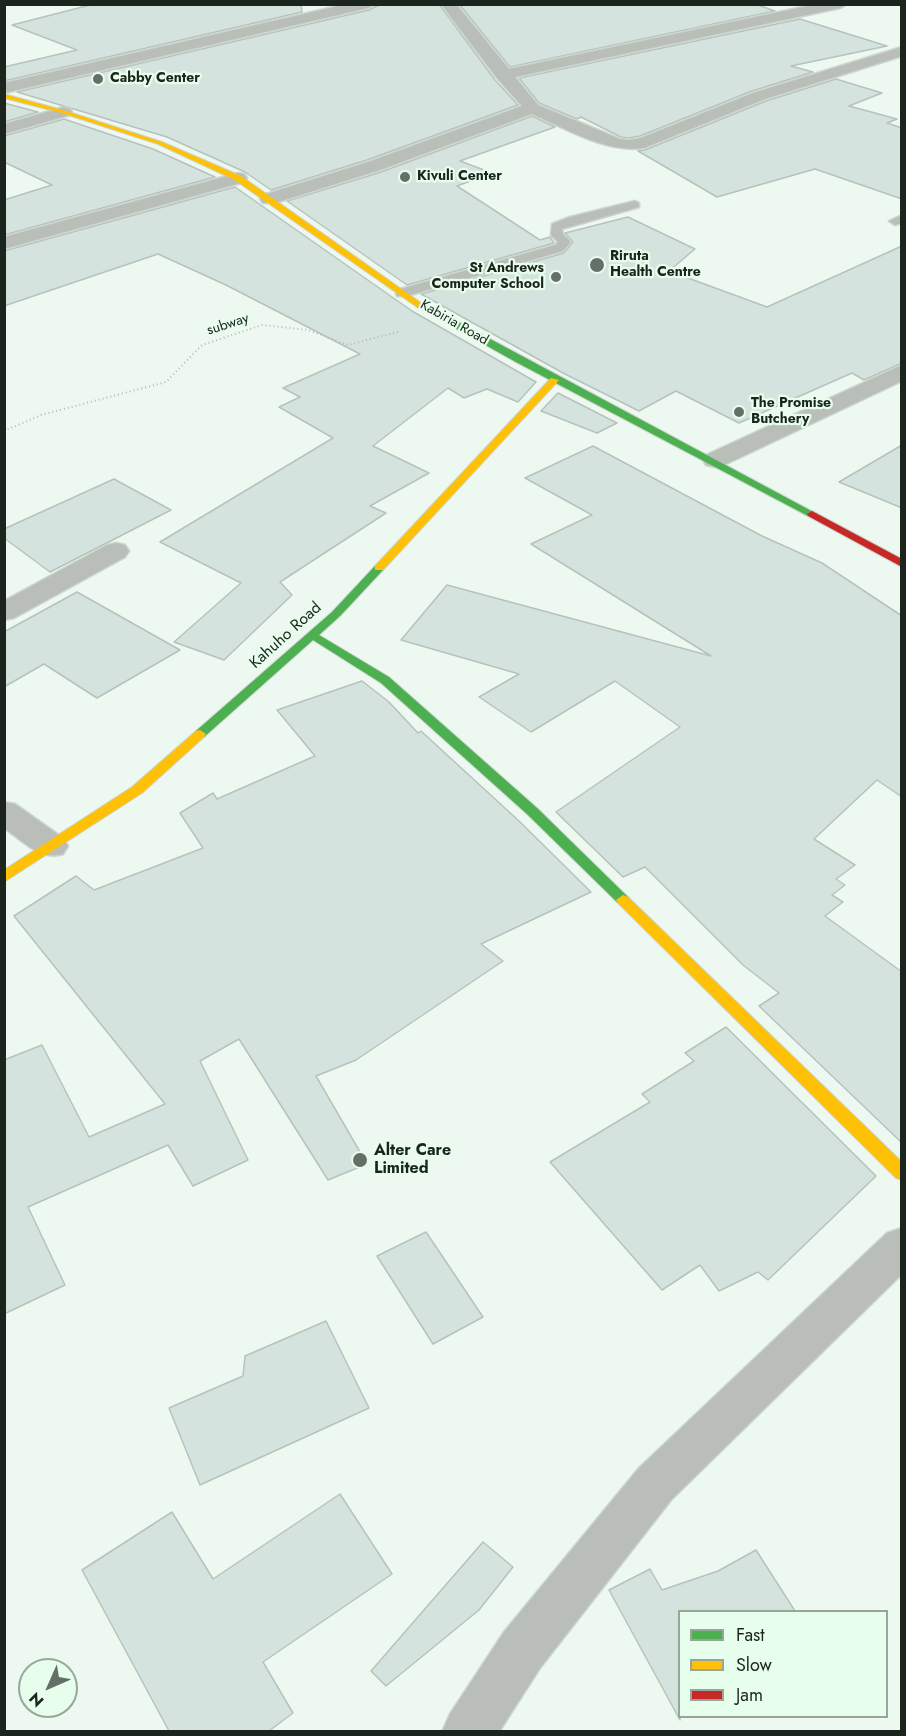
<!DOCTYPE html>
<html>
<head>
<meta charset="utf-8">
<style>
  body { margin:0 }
  #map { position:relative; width:906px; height:1736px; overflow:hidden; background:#edf9f0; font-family:Jost,sans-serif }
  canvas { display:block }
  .frame { position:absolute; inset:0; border:6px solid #1b251d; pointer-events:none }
  .legend { position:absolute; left:678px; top:1610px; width:210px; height:108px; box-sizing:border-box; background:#e8feed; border:2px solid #96a79a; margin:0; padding:8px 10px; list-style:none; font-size:18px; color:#1b251d }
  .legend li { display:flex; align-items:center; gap:12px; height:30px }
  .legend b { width:30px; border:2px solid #96a79a }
  .north { position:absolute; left:18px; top:1658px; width:60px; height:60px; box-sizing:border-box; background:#e8feed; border:2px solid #96a79a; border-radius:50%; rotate:225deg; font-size:16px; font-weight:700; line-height:24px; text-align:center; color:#1b251d }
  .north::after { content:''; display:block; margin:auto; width:21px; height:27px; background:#646f67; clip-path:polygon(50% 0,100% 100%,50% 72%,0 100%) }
</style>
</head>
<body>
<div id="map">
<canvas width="906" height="1736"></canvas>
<div class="frame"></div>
<ul class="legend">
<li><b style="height:8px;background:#4caf50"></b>Fast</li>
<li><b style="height:8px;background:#ffc107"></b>Slow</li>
<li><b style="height:8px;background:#c62828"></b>Jam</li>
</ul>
<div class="north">N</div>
</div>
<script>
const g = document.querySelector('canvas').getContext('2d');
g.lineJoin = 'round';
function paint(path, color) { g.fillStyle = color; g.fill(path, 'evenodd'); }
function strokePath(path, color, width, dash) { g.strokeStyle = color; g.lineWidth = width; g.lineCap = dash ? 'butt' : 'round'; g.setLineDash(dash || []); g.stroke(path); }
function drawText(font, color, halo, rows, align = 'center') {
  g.font = font + ' Jost,sans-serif'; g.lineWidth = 4.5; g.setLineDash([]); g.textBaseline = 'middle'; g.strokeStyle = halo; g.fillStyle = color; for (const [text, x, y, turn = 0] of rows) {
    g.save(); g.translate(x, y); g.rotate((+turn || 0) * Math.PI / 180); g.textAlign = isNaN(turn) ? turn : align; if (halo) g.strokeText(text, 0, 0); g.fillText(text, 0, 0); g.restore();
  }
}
const building = new Path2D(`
  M 94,4 L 301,4 L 302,12 L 4,81 L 4,67 L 77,50 L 12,25 Z
  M 381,4 L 439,4 L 495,80 L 518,105 L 367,160 L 271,190 L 245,172 L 167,137 L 17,92 L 369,10 Z
  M 459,4 L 755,4 L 775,11 L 510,67 Z
  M 800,19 L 887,46 L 791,66 L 813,72 L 752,91 L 640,136 L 629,138 L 621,137 L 581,117 L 577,119 L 539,103 L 519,78 Z
  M 836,79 L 882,93 L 849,106 L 897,119 L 887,123 L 902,128 L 902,199 L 815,169 L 717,197 L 638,151 L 645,150 L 766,101 Z
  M 4,103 L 38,112 L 4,122 Z
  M 532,116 L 555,127 L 460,161 L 492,173 L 457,186 L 540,240 L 550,237 L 554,243 L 407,285 L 287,201 L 381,172 Z
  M 64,119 L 153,149 L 215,177 L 4,235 L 4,200 L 52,185 L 4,162 L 4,136 Z
  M 235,187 L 412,311 L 536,382 L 518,402 L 487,389 L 464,398 L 448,388 L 373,446 L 429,473 L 370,506 L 386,513 L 280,582 L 292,595 L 224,660 L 174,642 L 241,583 L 160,542 L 333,438 L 279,407 L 300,397 L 283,388 L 360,354 L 226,285 L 158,254 L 4,306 L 4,251 Z
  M 628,217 L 695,249 L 669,271 L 767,307 L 902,246 L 902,363 L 864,380 L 852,373 L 739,423 L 676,391 L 639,411 L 563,373 L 421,294 L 564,253 L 573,242 L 565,233 Z
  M 558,393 L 617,423 L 597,433 L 541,411 Z
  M 902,445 L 902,508 L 839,482 Z
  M 593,446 L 762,536 L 822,563 L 902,616 L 902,797 L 877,780 L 814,839 L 855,865 L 836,879 L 845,885 L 832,895 L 843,902 L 825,916 L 902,972 L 902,1143 L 759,1006 L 779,993 L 743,965 L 645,867 L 623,877 L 556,812 L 680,727 L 615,681 L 531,732 L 479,697 L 519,674 L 401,640 L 447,585 L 711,656 L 531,544 L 592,515 L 525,478 Z
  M 114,479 L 171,510 L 50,572 L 4,538 L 4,529 Z
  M 77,592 L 180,650 L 97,698 L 44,664 L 4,687 L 4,632 Z
  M 362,681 L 389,702 L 418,733 L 421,731 L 519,821 L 591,892 L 481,944 L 503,961 L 356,1060 L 316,1076 L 367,1164 L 328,1180 L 239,1039 L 200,1061 L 248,1160 L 193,1186 L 168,1145 L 28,1207 L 65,1285 L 4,1314 L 4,1060 L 42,1045 L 89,1137 L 165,1104 L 14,916 L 76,876 L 94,890 L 203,848 L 180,813 L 213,793 L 217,799 L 315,756 L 277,710 Z
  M 726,1027 L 876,1176 L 768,1280 L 758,1272 L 719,1291 L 700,1265 L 662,1290 L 550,1162 L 650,1102 L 642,1094 L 694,1061 L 685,1053 Z
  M 426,1232 L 483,1317 L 433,1344 L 377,1256 Z
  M 326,1321 L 369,1408 L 200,1485 L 169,1408 L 243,1376 L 245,1356 Z
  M 340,1494 L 392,1574 L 263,1662 L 293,1713 L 269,1731 L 169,1731 L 82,1570 L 172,1512 L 213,1579 Z
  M 483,1542 L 513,1567 L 479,1610 L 386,1686 L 371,1671 Z
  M 756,1550 L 795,1611 L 680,1611 L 680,1720 L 609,1590 L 650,1569 L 662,1590 L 718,1571 Z`);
const path = new Path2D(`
  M 4,431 L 41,415 L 166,382 L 202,345 L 262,325 L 308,330 L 348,345 L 398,332`);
const lane = new Path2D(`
  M 635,201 L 639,203 L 639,207 L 562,229 L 563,234 L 571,242 L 563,251 L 407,296 L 397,296 L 396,293 L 397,290 L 555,245 L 558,242 L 551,235 L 552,224 L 570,217 Z
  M 902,215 L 902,223 L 895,225 L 889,221 Z`);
const street = new Path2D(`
  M 347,4 L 375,4 L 368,8 L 4,93 L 4,83 Z
  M 441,4 L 456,4 L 509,69 L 817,4 L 847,4 L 840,8 L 515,77 L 538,105 L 620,139 L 629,140 L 641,138 L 753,93 L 902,47 L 902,56 L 765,99 L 644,148 C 605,153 567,129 532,114 L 380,170 L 275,203 L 263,203 L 260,199 L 263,195 L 368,162 L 522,106 L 497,78 Z
  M 64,107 L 70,109 L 72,112 L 70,115 L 4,134 L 4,124 Z
  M 238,173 L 244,174 L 247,178 L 244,182 L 4,249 L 4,237 Z
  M 902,365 L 902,381 L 724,465 L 715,467 L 706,465 L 703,460 L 706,455 Z
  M 116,543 L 125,545 L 129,551 L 125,557 L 14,618 L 4,620 L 4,601 L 107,545 Z
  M 4,802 L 15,804 L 63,838 L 68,846 L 63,854 C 40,861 23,841 4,828 Z
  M 902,1228 L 902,1274 L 671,1500 L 540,1668 L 499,1732 L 442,1732 L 450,1714 L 504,1632 L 639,1468 L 887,1233 Z`);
const fast = new Path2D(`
  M 417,303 L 423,303 L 817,514 L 816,516 L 808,516 L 514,361 L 417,307 Z
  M 379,565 L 383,566 L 383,570 L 340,616 L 319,635 L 389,677 L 537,808 L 628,897 L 630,900 L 628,903 L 618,903 L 527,814 L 381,683 L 313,640 L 204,737 L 196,737 L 194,734 L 196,731 L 332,612 L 375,566 Z`);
const slow = new Path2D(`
  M 4,94 L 66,111 L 162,142 L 241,176 L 424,305 L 417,307 L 235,180 L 158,144 L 62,113 L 4,98 Z
  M 551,378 L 559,380 L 383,570 L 375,570 L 375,566 Z
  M 200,730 L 206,734 L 204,737 L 142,793 L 4,882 L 4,870 L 132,787 L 196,731 Z
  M 623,895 L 628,897 L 902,1162 L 902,1180 L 896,1178 L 618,903 L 616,900 Z`);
const jam = new Path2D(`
  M 812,511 L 902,559 L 902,567 L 808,516 L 807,514 Z`);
const markers = [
  [98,79,6,"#646f67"],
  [405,177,6,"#646f67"],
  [597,265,8,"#646f67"],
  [556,277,6,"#646f67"],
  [739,412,6,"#646f67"],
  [360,1160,8,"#646f67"]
];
const farPoinames = [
  ["Cabby Center",110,79],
  ["Kivuli Center",417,177],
  ["Riruta",610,257],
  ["Health Centre",610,273],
  ["St Andrews",544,269,"right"],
  ["Computer School",544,285,"right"],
  ["The Promise",751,404],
  ["Butchery",751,420]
];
const farStreetnames = [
  ["Kabiria Road",454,323,30],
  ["subway",228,325,-18]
];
const streetNames = [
  ["Kahuho Road",286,636,-42]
];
const poiNames = [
  ["Alter Care",374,1151],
  ["Limited",374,1169]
];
paint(building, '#d5e3de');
strokePath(building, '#b6c2bd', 1.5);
strokePath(lane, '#ccd6cf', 3);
strokePath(street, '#ccd6cf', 3);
strokePath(fast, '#ccd6cf', 2);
strokePath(slow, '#ccd6cf', 2);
strokePath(jam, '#ccd6cf', 2);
strokePath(path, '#b5b9b4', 2, [1, 3]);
paint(lane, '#babeb8');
paint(street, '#babeb8');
paint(fast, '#4caf50');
paint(slow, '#ffc107');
paint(jam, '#c62828');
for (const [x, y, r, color] of markers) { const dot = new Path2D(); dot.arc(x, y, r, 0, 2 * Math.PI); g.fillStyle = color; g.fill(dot); strokePath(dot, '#e8feed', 2); }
drawText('bold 14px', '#1b251d', '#e8feed', farPoinames, 'left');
drawText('14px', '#1b251d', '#e8feed', farStreetnames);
drawText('16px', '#1b251d', '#e8feed', streetNames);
drawText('bold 16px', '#1b251d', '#e8feed', poiNames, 'left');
</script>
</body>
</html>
